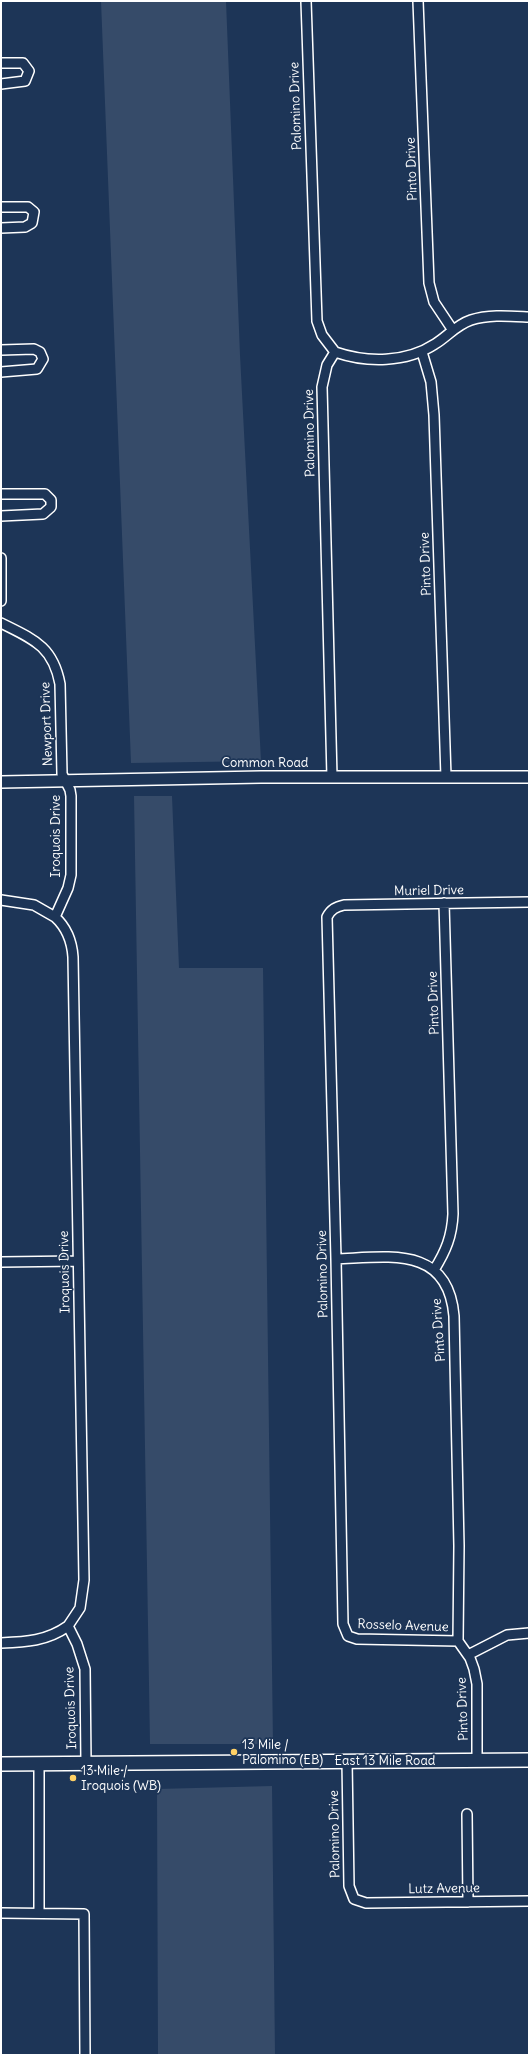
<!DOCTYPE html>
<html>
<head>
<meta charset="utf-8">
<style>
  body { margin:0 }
  #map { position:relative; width:530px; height:2056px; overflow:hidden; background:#1d3557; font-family:Delius,sans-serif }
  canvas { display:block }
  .frame { position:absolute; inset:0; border:2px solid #fff; pointer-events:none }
</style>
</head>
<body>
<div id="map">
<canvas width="530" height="2056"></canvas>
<div class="frame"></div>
</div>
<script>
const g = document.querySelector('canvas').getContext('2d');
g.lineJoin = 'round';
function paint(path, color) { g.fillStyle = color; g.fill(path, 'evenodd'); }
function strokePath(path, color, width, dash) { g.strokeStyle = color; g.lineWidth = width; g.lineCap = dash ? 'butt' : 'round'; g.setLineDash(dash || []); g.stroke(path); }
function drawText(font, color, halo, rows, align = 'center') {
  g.font = font + ' Delius,sans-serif'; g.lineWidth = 3.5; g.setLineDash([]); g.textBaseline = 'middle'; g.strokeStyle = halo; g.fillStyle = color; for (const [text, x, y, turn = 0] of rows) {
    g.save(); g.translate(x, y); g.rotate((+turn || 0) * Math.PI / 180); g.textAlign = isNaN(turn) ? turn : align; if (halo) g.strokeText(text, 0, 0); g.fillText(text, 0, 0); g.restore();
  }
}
const green = new Path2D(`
  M 101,1 L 226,1 L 240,355 L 261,761 L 131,763 Z
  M 134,796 L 172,796 L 179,968 L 263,968 L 273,1744 L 150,1744 Z
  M 272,1786 L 275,2055 L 158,2055 L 157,1789 Z`);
const minor = new Path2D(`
  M 306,1 L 317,321 L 322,335 L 335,352
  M 418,1 L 429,283 L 434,302 L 452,329
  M 1,63 L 23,63 L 29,71 L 25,81 L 1,84
  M 1,207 L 28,207 L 34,212 L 32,223 L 25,227 L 1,228
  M 1,350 L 34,349 L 40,352 L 43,359 L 37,369 L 1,372
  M 335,352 C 367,363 406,363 435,344 C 448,336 456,325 471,320 C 489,314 510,316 529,317
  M 422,352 L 431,382 L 434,415 L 446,777
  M 1,494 L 45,494 L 51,500 L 51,507 L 43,514 L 1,516
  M 1,558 L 1,601
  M 1,623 C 33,639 53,646 60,684 L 62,774 L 70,790 L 71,796 L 71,875 L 68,888 L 55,917 C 66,927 72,942 73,957 L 84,1580 L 80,1608 L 68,1626 L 77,1644 L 85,1669 L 86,1763
  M 332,777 L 322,387 L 327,365 L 335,352
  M 1,900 L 34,905 L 55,917
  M 336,1259 C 389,1257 448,1245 454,1316 L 459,1546 L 458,1641 L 470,1658 L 474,1669 L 477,1684 L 477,1760
  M 1,1262 L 78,1261
  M 434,1270 C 446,1251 452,1236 453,1214 L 444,903
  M 458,1641 L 357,1639 L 348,1636 L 343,1624 L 336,1259 L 327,917 C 331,909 336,907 344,905 L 529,902
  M 1,1643 C 26,1642 47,1641 68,1626
  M 468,1655 L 507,1635 L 529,1633
  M 347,1761 L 349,1886 L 354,1899 L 366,1903 L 529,1901
  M 467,1814 L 468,1902
  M 1,1913 L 84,1914 L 85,2055
  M 39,1913 L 39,1764`);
const tertiary = new Path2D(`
  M 1,782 L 261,777 L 529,777`);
const secondary = new Path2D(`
  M 1,1764 L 529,1760`);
const markers = [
  [234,1752,4,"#ffd166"],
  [73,1778,4,"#ffd166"]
];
const streetNames = [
  ["Palomino Drive",296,106,-92],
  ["Pinto Drive",412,169,-92],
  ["Palomino Drive",310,433,-91],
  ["Pinto Drive",426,564,-92],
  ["Newport Drive",47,724,-92],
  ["Common Road",265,763],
  ["Iroquois Drive",56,836,-90],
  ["Muriel Drive",429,891,-1],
  ["Pinto Drive",434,1003,-92],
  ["Iroquois Drive",65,1272,-91],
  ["Palomino Drive",323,1274,-91],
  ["Pinto Drive",439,1330,-94],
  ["Rosselo Avenue",403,1626,2],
  ["Iroquois Drive",71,1708,-92],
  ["Pinto Drive",463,1709,-92],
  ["East 13 Mile Road",385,1761],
  ["Palomino Drive",335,1834,-91],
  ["Lutz Avenue",444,1889,-1]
];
const poiNames = [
  ["13 Mile /",242,1745],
  ["Palomino (EB)",242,1760],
  ["13 Mile /",81,1771],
  ["Iroquois (WB)",81,1786]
];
paint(green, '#364b69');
strokePath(minor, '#fff', 12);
strokePath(tertiary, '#fff', 14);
strokePath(secondary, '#fff', 16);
strokePath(minor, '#1d3557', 9);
strokePath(tertiary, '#1d3557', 11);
strokePath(secondary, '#1d3557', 13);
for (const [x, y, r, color] of markers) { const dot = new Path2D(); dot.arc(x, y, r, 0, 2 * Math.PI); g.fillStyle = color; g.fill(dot); strokePath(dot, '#1d3557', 1.5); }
drawText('13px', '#fff', '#1d3557', streetNames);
drawText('13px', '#fff', '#1d3557', poiNames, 'left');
</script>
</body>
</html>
